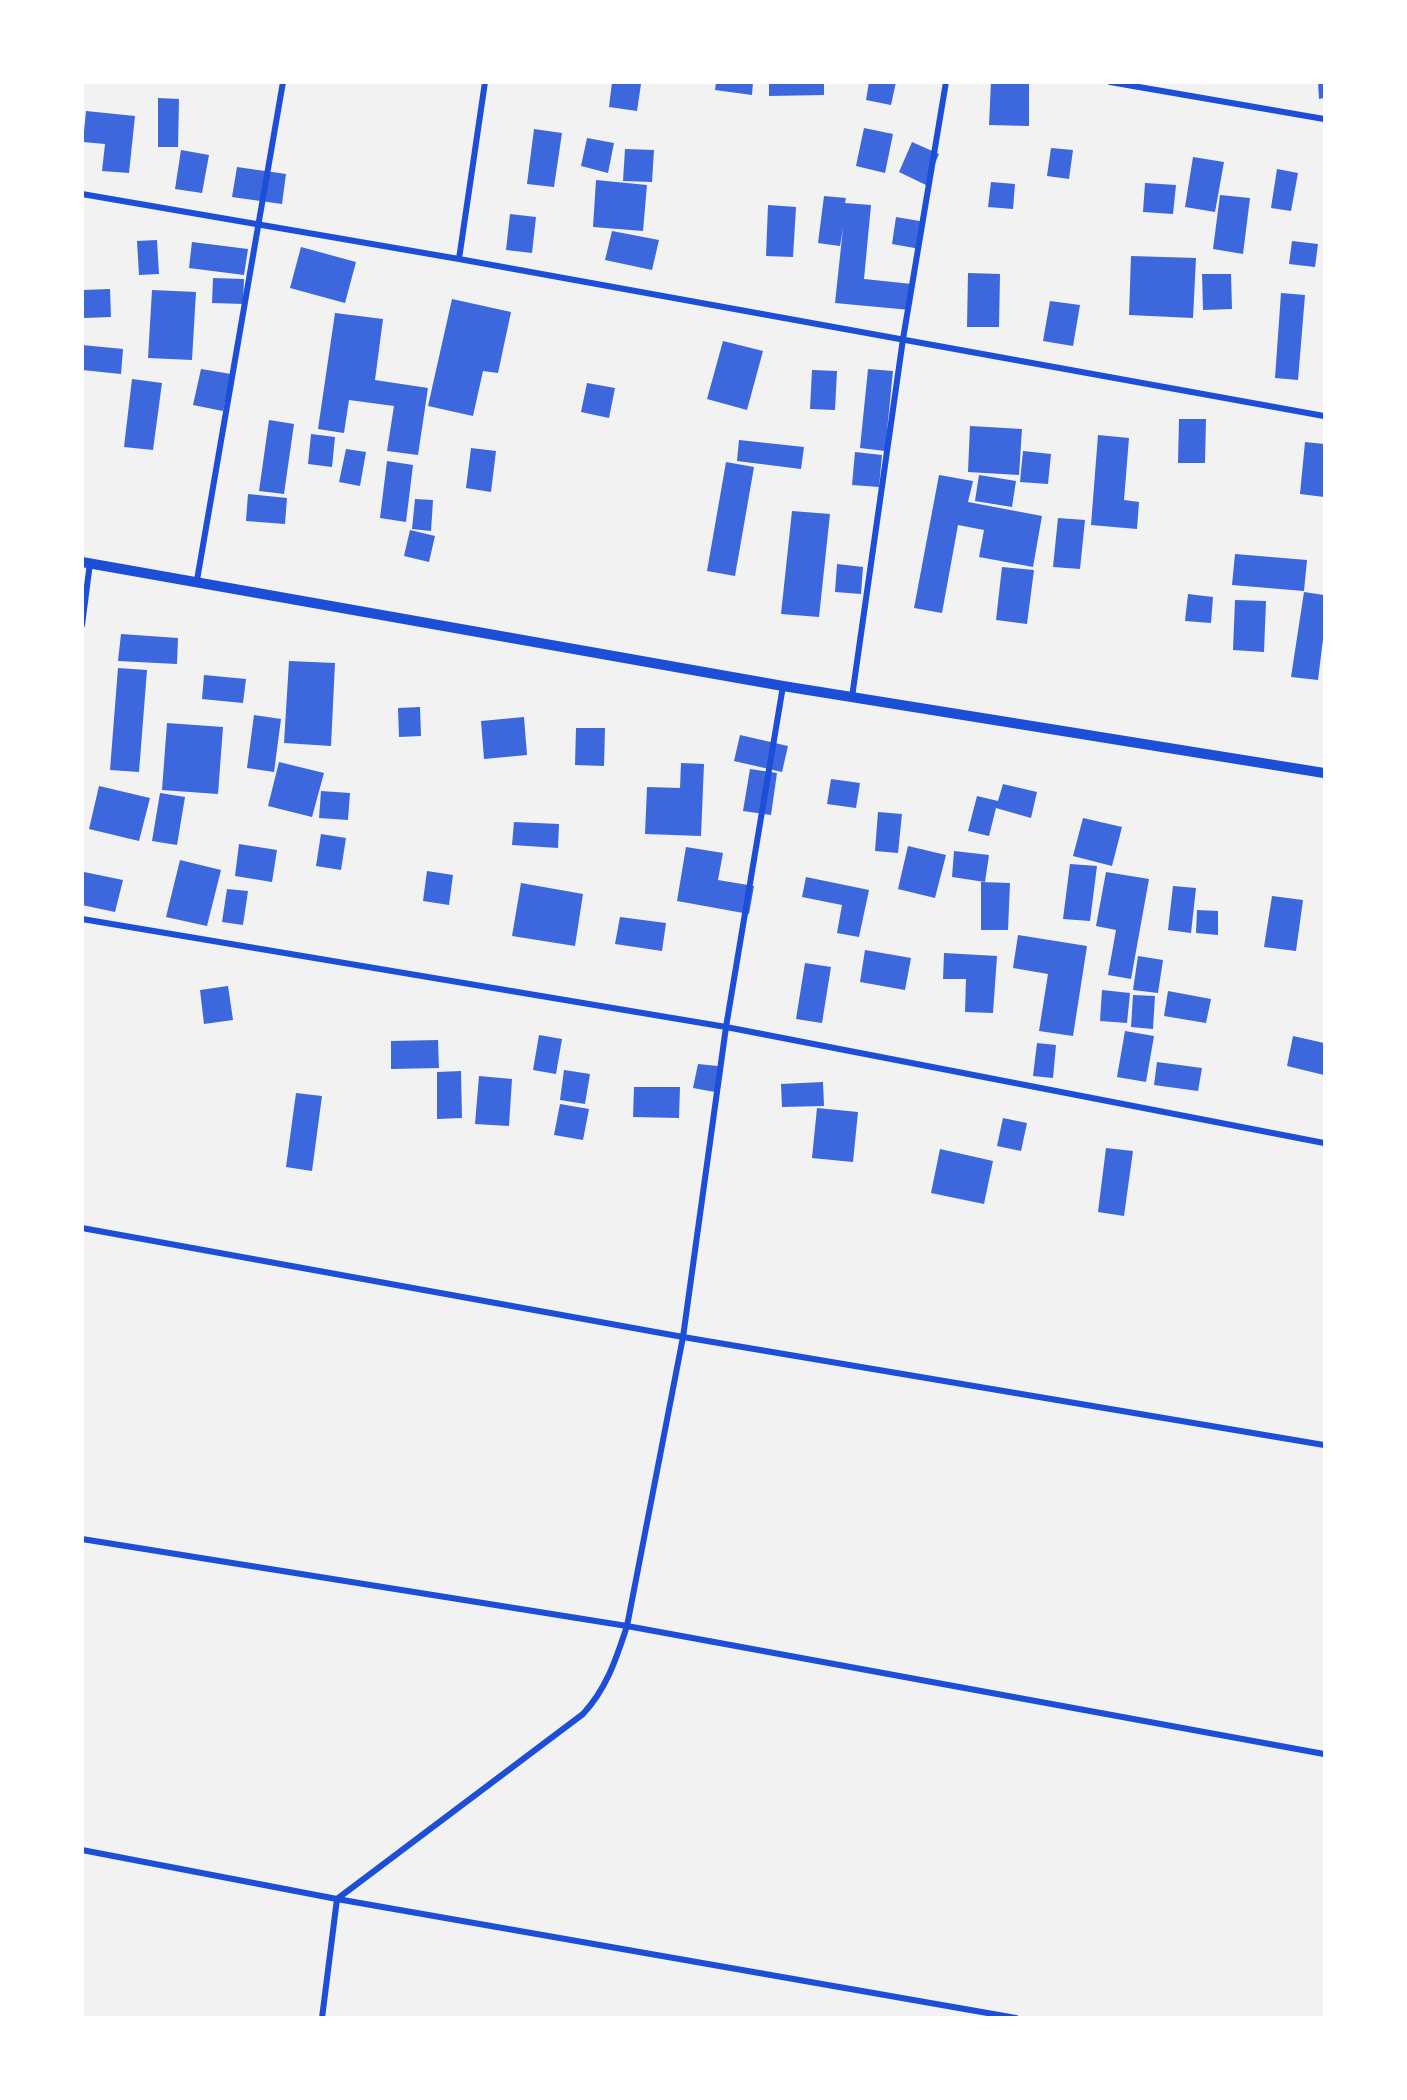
<!DOCTYPE html>
<html>
<head>
<meta charset="utf-8">
<style>
  body { margin:0 }
  #map { position:relative; width:1407px; height:2100px; overflow:hidden; background:#f2f2f2; font-family:Literata,serif }
  canvas { display:block }
  .frame { position:absolute; inset:0; border:84px solid #fff; pointer-events:none }
</style>
</head>
<body>
<div id="map">
<canvas width="1407" height="2100"></canvas>
<div class="frame"></div>
</div>
<script>
const g = document.querySelector('canvas').getContext('2d');
g.lineJoin = 'round';
function paint(path, color) { g.fillStyle = color; g.fill(path, 'evenodd'); }
function strokePath(path, color, width, dash) { g.strokeStyle = color; g.lineWidth = width; g.lineCap = dash ? 'butt' : 'round'; g.setLineDash(dash || []); g.stroke(path); }
const building = new Path2D(`
  M 612,82 L 641,84 L 637,111 L 609,107 Z
  M 716,82 L 753,82 L 752,95 L 715,90 Z
  M 769,82 L 824,82 L 824,95 L 769,96 Z
  M 869,82 L 896,82 L 891,105 L 866,100 Z
  M 991,82 L 1029,83 L 1029,126 L 989,125 Z
  M 1318,82 L 1324,82 L 1324,98 L 1319,99 Z
  M 158,98 L 179,99 L 178,147 L 158,147 Z
  M 86,111 L 135,116 L 129,173 L 102,171 L 105,144 L 83,142 Z
  M 864,128 L 893,134 L 885,173 L 856,166 Z
  M 534,129 L 562,133 L 554,187 L 527,184 Z
  M 587,138 L 614,143 L 608,173 L 581,166 Z
  M 912,142 L 939,154 L 926,185 L 899,172 Z
  M 1051,148 L 1073,150 L 1069,179 L 1047,176 Z
  M 625,149 L 654,150 L 652,182 L 623,181 Z
  M 181,150 L 209,155 L 202,193 L 175,189 Z
  M 1193,157 L 1224,162 L 1215,212 L 1185,207 Z
  M 237,167 L 286,174 L 282,204 L 232,197 Z
  M 1277,169 L 1298,173 L 1291,211 L 1271,208 Z
  M 596,180 L 647,185 L 643,231 L 593,227 Z
  M 991,182 L 1015,184 L 1013,209 L 988,207 Z
  M 1145,183 L 1176,185 L 1173,214 L 1143,212 Z
  M 1220,195 L 1250,198 L 1243,254 L 1213,249 Z
  M 824,196 L 846,198 L 845,203 L 871,205 L 864,279 L 912,284 L 910,310 L 835,303 L 843,228 L 840,246 L 818,243 Z
  M 768,205 L 796,207 L 793,257 L 766,256 Z
  M 510,214 L 536,217 L 532,253 L 506,250 Z
  M 896,217 L 925,222 L 920,249 L 892,244 Z
  M 612,231 L 659,240 L 652,270 L 605,260 Z
  M 157,240 L 159,274 L 139,275 L 137,241 Z
  M 1292,241 L 1318,244 L 1315,267 L 1289,264 Z
  M 192,242 L 248,249 L 244,275 L 189,268 Z
  M 301,247 L 356,262 L 345,303 L 290,288 Z
  M 1131,256 L 1196,258 L 1193,318 L 1129,315 Z
  M 968,273 L 1000,274 L 999,327 L 967,327 Z
  M 1202,274 L 1231,274 L 1232,309 L 1203,310 Z
  M 213,278 L 244,279 L 243,304 L 212,303 Z
  M 110,289 L 111,317 L 83,318 L 82,290 Z
  M 152,290 L 196,292 L 192,360 L 148,358 Z
  M 1281,293 L 1305,295 L 1298,380 L 1275,378 Z
  M 452,299 L 511,312 L 498,373 L 483,371 L 473,416 L 428,406 Z
  M 1050,301 L 1080,305 L 1073,346 L 1043,341 Z
  M 335,313 L 383,319 L 375,380 L 428,388 L 418,455 L 387,451 L 394,406 L 349,400 L 344,433 L 318,429 Z
  M 723,341 L 763,351 L 747,410 L 707,399 Z
  M 82,345 L 123,349 L 121,374 L 82,370 Z
  M 201,369 L 231,374 L 223,411 L 193,405 Z
  M 868,369 L 893,371 L 885,451 L 860,448 Z
  M 812,370 L 837,371 L 835,410 L 810,409 Z
  M 132,379 L 162,383 L 153,450 L 124,447 Z
  M 587,383 L 615,388 L 609,418 L 581,412 Z
  M 1179,419 L 1206,419 L 1205,463 L 1178,463 Z
  M 269,420 L 294,424 L 284,494 L 259,491 Z
  M 970,426 L 1022,429 L 1019,475 L 968,472 Z
  M 311,434 L 335,437 L 332,467 L 308,464 Z
  M 1098,435 L 1129,438 L 1124,500 L 1139,502 L 1137,529 L 1091,525 Z
  M 739,440 L 804,447 L 801,469 L 737,461 Z
  M 1305,442 L 1324,444 L 1324,497 L 1300,494 Z
  M 471,448 L 496,451 L 491,492 L 466,488 Z
  M 346,449 L 366,452 L 360,486 L 339,482 Z
  M 1023,451 L 1051,454 L 1048,484 L 1020,482 Z
  M 855,452 L 882,455 L 879,487 L 852,485 Z
  M 387,461 L 413,465 L 406,522 L 380,518 Z
  M 726,462 L 754,467 L 735,576 L 707,571 Z
  M 939,475 L 973,481 L 968,502 L 1042,516 L 1033,567 L 979,557 L 984,530 L 958,525 L 942,613 L 914,608 Z
  M 979,475 L 1016,481 L 1012,507 L 975,501 Z
  M 248,494 L 287,498 L 285,524 L 246,521 Z
  M 415,499 L 433,500 L 431,531 L 412,529 Z
  M 792,511 L 830,514 L 819,617 L 781,614 Z
  M 1058,518 L 1085,520 L 1080,569 L 1053,567 Z
  M 410,530 L 435,536 L 429,562 L 404,556 Z
  M 1235,554 L 1307,560 L 1304,591 L 1232,585 Z
  M 837,564 L 863,567 L 861,594 L 835,592 Z
  M 1002,567 L 1034,570 L 1027,624 L 996,620 Z
  M 1304,592 L 1324,595 L 1324,631 L 1318,680 L 1291,677 Z
  M 1188,594 L 1213,597 L 1211,623 L 1185,621 Z
  M 1235,600 L 1266,601 L 1264,652 L 1233,650 Z
  M 121,634 L 178,638 L 177,664 L 118,661 Z
  M 289,661 L 335,663 L 331,746 L 284,743 Z
  M 118,668 L 147,670 L 139,772 L 110,770 Z
  M 204,675 L 246,679 L 243,703 L 202,699 Z
  M 420,707 L 421,736 L 399,737 L 398,708 Z
  M 254,715 L 281,719 L 274,772 L 247,768 Z
  M 524,717 L 527,755 L 484,759 L 481,721 Z
  M 167,723 L 223,727 L 218,794 L 162,790 Z
  M 576,728 L 605,728 L 604,766 L 575,765 Z
  M 740,735 L 788,746 L 782,772 L 734,761 Z
  M 279,762 L 324,773 L 312,817 L 268,806 Z
  M 681,763 L 704,764 L 701,836 L 645,834 L 647,787 L 680,788 Z
  M 750,769 L 777,773 L 771,815 L 743,811 Z
  M 831,779 L 860,783 L 856,808 L 827,804 Z
  M 1003,784 L 1037,792 L 1031,818 L 996,808 L 989,836 L 968,831 L 977,796 L 998,801 Z
  M 99,786 L 150,798 L 139,841 L 89,829 Z
  M 321,791 L 350,793 L 348,820 L 319,818 Z
  M 160,793 L 185,797 L 177,845 L 152,841 Z
  M 878,812 L 902,814 L 898,853 L 875,851 Z
  M 1083,818 L 1122,827 L 1112,866 L 1073,856 Z
  M 514,822 L 559,824 L 558,848 L 512,845 Z
  M 321,834 L 346,838 L 341,870 L 316,866 Z
  M 239,844 L 277,850 L 272,882 L 235,876 Z
  M 908,846 L 946,855 L 935,898 L 898,889 Z
  M 686,847 L 723,853 L 718,880 L 754,886 L 749,914 L 677,901 Z
  M 954,851 L 989,855 L 985,882 L 952,877 Z
  M 180,860 L 221,870 L 207,926 L 166,917 Z
  M 1070,864 L 1097,866 L 1090,921 L 1063,919 Z
  M 427,871 L 453,875 L 449,905 L 423,901 Z
  M 84,872 L 123,880 L 115,912 L 82,905 Z
  M 1106,872 L 1149,879 L 1131,979 L 1108,975 L 1116,930 L 1096,926 Z
  M 806,877 L 869,890 L 859,937 L 837,933 L 842,905 L 802,897 Z
  M 981,882 L 1010,883 L 1008,930 L 981,930 Z
  M 521,883 L 583,894 L 575,946 L 512,936 Z
  M 1173,886 L 1196,888 L 1191,933 L 1168,930 Z
  M 227,889 L 248,891 L 243,925 L 222,922 Z
  M 1272,896 L 1303,900 L 1296,951 L 1264,947 Z
  M 1197,910 L 1218,911 L 1218,935 L 1196,933 Z
  M 620,917 L 666,923 L 662,951 L 615,944 Z
  M 1018,935 L 1087,946 L 1073,1036 L 1039,1031 L 1048,974 L 1013,968 Z
  M 865,950 L 911,958 L 905,990 L 860,982 Z
  M 944,953 L 997,956 L 993,1013 L 965,1012 L 966,979 L 943,979 Z
  M 1138,956 L 1163,960 L 1158,993 L 1133,990 Z
  M 805,963 L 831,967 L 822,1023 L 796,1019 Z
  M 228,986 L 233,1020 L 204,1024 L 200,990 Z
  M 1102,990 L 1130,993 L 1127,1023 L 1100,1021 Z
  M 1168,991 L 1211,999 L 1206,1023 L 1164,1016 Z
  M 1133,995 L 1155,996 L 1153,1029 L 1131,1027 Z
  M 1125,1031 L 1154,1036 L 1146,1082 L 1117,1077 Z
  M 539,1035 L 562,1039 L 556,1074 L 533,1070 Z
  M 1293,1036 L 1324,1043 L 1324,1075 L 1287,1066 Z
  M 438,1040 L 439,1068 L 391,1069 L 391,1041 Z
  M 1037,1043 L 1056,1045 L 1053,1078 L 1033,1076 Z
  M 1157,1062 L 1202,1068 L 1198,1091 L 1154,1085 Z
  M 698,1064 L 718,1066 L 715,1092 L 693,1088 Z
  M 564,1070 L 590,1074 L 585,1104 L 560,1100 Z
  M 461,1071 L 462,1118 L 437,1119 L 437,1072 Z
  M 479,1076 L 512,1079 L 509,1126 L 475,1124 Z
  M 823,1082 L 824,1106 L 782,1107 L 781,1084 Z
  M 634,1087 L 680,1087 L 679,1118 L 633,1117 Z
  M 296,1093 L 322,1096 L 312,1171 L 286,1167 Z
  M 560,1104 L 589,1109 L 583,1140 L 554,1135 Z
  M 817,1108 L 858,1112 L 853,1162 L 812,1158 Z
  M 1003,1118 L 1027,1123 L 1021,1151 L 997,1146 Z
  M 1106,1148 L 1133,1151 L 1124,1216 L 1098,1212 Z
  M 940,1149 L 993,1161 L 984,1204 L 931,1193 Z`);
const minor = new Path2D(`
  M 1110,82 L 1324,119
  M 82,194 L 459,259 L 1324,416
  M 459,259 L 485,82
  M 197,580 L 283,82
  M 82,625 L 90,563
  M 852,697 L 903,339 L 946,82
  M 82,919 L 726,1027 L 1324,1143
  M 82,1228 L 683,1337 L 1324,1445
  M 82,1539 L 627,1626 L 1324,1754
  M 82,1850 L 337,1899 L 1016,2018
  M 322,2018 L 337,1899 L 583,1714 C 607,1688 616,1659 627,1626 L 683,1337 L 726,1027 L 783,686`);
const tertiary = new Path2D(`
  M 82,562 L 783,686 L 1324,773`);
paint(building, '#3d67dc');
strokePath(minor, '#1d4ed8', 6);
strokePath(tertiary, '#1d4ed8', 10);
</script>
</body>
</html>
